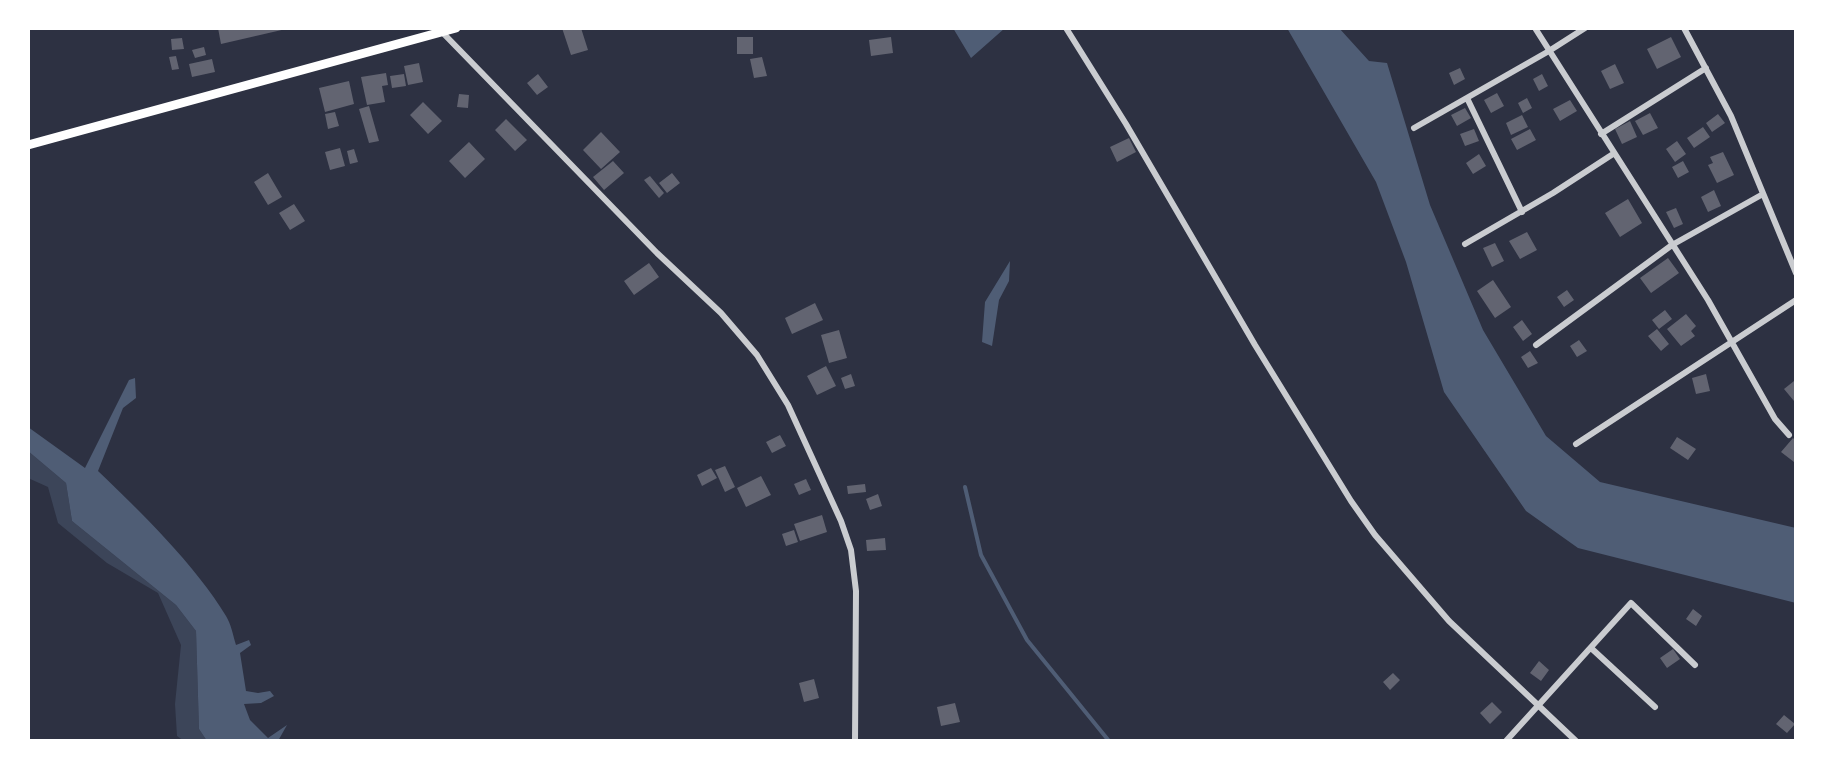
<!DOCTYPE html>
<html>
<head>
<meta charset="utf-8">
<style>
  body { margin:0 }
  #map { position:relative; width:1824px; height:769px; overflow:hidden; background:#2d3142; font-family:Lato,sans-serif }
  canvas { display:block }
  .frame { position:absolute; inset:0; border:30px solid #fff; pointer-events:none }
</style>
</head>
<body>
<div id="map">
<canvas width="1824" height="769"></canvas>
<div class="frame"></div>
</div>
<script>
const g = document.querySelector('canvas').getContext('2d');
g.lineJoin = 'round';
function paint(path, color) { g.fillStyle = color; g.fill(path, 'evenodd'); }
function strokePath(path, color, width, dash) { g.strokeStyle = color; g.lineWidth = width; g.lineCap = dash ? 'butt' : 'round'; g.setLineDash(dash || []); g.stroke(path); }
const green = new Path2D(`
  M 28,451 L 66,483 L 72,521 L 176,605 L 196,631 L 199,729 L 207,741 L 184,741 L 177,736 L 175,704 L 181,645 L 158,593 L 107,563 L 58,523 L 48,487 L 28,478 Z`);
const water = new Path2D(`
  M 953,28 L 1005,28 L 971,58 Z
  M 1287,28 L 1339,28 L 1369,61 L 1387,63 L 1430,205 L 1483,330 L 1546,436 L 1600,482 L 1796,528 L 1796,603 L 1578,548 L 1526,511 L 1444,392 L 1406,262 L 1376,182 Z
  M 1010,261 L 1009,281 L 999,300 L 992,346 L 982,342 L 985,302 Z
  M 135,378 L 136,398 L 123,408 L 98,471 C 139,510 197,567 226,616 C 231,624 233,635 236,645 L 249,640 L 251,645 L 240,653 L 246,691 L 258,693 L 270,691 L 274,696 L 261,703 L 244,704 L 250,720 L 268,738 L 287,725 L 278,741 L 207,741 L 199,729 L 196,631 L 176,605 L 72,521 L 66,483 L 28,451 L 28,427 L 85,468 L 129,380 Z`);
const stream = new Path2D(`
  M 965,487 L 981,555 L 1027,640 L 1109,741`);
const building = new Path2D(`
  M 218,28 L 286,28 L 286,29 L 221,44 Z
  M 562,28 L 581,28 L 588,50 L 571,55 Z
  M 737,37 L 753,37 L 753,54 L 737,54 Z
  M 891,37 L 893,53 L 871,56 L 869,40 Z
  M 1671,37 L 1681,57 L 1657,69 L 1647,49 Z
  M 182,38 L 184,49 L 172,50 L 171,39 Z
  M 204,47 L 206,55 L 195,58 L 192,50 Z
  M 176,56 L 179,69 L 172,70 L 169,57 Z
  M 762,57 L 767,76 L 754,78 L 750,59 Z
  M 212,59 L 215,72 L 192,77 L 189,64 Z
  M 419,63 L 423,82 L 408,85 L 404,66 Z
  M 1615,64 L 1624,83 L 1610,89 L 1601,71 Z
  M 1460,68 L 1465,79 L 1454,85 L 1449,73 Z
  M 386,73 L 388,85 L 382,86 L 385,102 L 367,105 L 361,77 Z
  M 404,74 L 406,86 L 392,88 L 390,76 Z
  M 538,74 L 548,87 L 537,95 L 527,83 Z
  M 1542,74 L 1548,86 L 1539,91 L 1533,79 Z
  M 349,81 L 354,104 L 325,112 L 319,88 Z
  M 1497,93 L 1504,106 L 1491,113 L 1484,100 Z
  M 459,94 L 469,95 L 468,108 L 457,107 Z
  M 1527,98 L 1532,108 L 1523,113 L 1518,103 Z
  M 1570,100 L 1577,111 L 1560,121 L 1553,109 Z
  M 423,102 L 442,121 L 428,134 L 410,115 Z
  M 369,106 L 379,141 L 369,143 L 359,109 Z
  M 1465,108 L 1471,118 L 1457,126 L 1451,115 Z
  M 335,112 L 339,126 L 328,129 L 325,114 Z
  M 1650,113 L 1658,128 L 1643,135 L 1635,121 Z
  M 1718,114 L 1725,123 L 1712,132 L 1706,123 Z
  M 1522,115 L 1528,127 L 1511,135 L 1506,123 Z
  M 506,119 L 527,140 L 515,151 L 495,130 Z
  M 1630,121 L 1637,137 L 1622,144 L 1615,129 Z
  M 1703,127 L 1710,137 L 1694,148 L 1687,138 Z
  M 1474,129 L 1479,141 L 1465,146 L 1460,134 Z
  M 1530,129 L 1536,140 L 1517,150 L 1511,139 Z
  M 601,132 L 620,152 L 601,169 L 583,150 Z
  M 1129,138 L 1136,152 L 1117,162 L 1110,147 Z
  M 1677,141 L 1686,154 L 1675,162 L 1666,149 Z
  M 469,142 L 485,159 L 465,178 L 449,161 Z
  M 340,148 L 345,166 L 330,170 L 325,152 Z
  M 354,149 L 358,162 L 350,164 L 347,151 Z
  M 1723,152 L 1734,175 L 1717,183 L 1708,165 L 1713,163 L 1710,157 Z
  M 1479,154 L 1486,166 L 1473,174 L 1466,163 Z
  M 613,161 L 624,173 L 604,190 L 593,177 Z
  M 1683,161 L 1689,172 L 1678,178 L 1672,167 Z
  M 268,173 L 282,197 L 268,205 L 254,182 Z
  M 672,173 L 680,183 L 667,193 L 659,183 Z
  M 650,176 L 664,193 L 659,198 L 644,180 Z
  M 1714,190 L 1721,206 L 1708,212 L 1701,197 Z
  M 1628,199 L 1642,223 L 1620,237 L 1605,213 Z
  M 294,204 L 305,221 L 290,230 L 279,213 Z
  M 1676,208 L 1683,224 L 1674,228 L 1666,212 Z
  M 1527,232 L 1537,250 L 1520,259 L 1509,241 Z
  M 1495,243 L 1504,261 L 1492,267 L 1483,248 Z
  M 1668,258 L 1679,273 L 1651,293 L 1640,278 Z
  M 649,263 L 659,277 L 634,295 L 624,281 Z
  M 1493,280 L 1511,307 L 1495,318 L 1477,291 Z
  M 1567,290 L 1574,300 L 1564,307 L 1557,297 Z
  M 815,303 L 823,320 L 792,334 L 785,318 Z
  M 1665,310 L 1672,319 L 1659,329 L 1652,320 Z
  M 1686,314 L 1696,326 L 1691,331 L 1695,336 L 1681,346 L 1667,329 Z
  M 1522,320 L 1532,334 L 1523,341 L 1513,327 Z
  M 1657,329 L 1669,344 L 1661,351 L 1648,336 Z
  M 839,330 L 847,358 L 829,363 L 821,335 Z
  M 1579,340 L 1587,351 L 1577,357 L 1570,346 Z
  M 1530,351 L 1538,363 L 1528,368 L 1521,357 Z
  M 826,366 L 836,386 L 817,395 L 807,376 Z
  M 851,374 L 855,386 L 845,389 L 841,378 Z
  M 1706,374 L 1710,391 L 1696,394 L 1692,378 Z
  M 1794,381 L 1796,383 L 1794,401 L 1784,389 Z
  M 780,435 L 786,446 L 772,453 L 766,442 Z
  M 1677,437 L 1696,449 L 1688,460 L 1670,448 Z
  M 1793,438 L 1796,441 L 1794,462 L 1781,452 Z
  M 725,466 L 735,487 L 725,492 L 715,470 Z
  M 711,468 L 717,478 L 702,486 L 697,475 Z
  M 761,476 L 771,495 L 746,507 L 737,488 Z
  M 806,479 L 811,490 L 799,495 L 794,484 Z
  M 865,484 L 866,492 L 848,494 L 847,486 Z
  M 878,494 L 882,506 L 870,510 L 866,499 Z
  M 822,515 L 827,532 L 800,541 L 794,524 Z
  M 794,530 L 798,542 L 786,546 L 782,534 Z
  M 885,538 L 886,550 L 867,551 L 866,540 Z
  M 1693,609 L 1702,616 L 1696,626 L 1686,619 Z
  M 1673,649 L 1680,659 L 1667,668 L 1660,658 Z
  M 1539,661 L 1549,670 L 1541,681 L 1530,673 Z
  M 1393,673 L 1400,680 L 1390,690 L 1383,682 Z
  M 814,679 L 819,698 L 804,702 L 799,683 Z
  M 1492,702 L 1502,712 L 1490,724 L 1480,713 Z
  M 955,703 L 960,722 L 941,726 L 937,707 Z
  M 1784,715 L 1795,724 L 1787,733 L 1776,724 Z`);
const minor = new Path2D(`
  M 1066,28 L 1126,124 L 1255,345 L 1351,501 L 1375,535 L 1449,621 L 1576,741
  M 1535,28 L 1708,300 L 1775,419 L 1789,435
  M 1684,28 L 1731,116 L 1796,273
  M 442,32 L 657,253 L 721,313 L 757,355 L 788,405 L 841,521 L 851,550 L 856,591 L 855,741
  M 1467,98 L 1522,212
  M 1414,128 L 1549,51 L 1585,28
  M 1601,134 L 1706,68
  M 1465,244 L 1553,193 L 1613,154
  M 1536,345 L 1672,245 L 1763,194
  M 1576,444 L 1796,300
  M 1591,648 L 1655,707
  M 1506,741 L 1631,603 L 1695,665`);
const primary = new Path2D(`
  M 28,145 L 456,28`);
paint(green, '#3c4559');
paint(water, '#4f5d75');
strokePath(stream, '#4f5d75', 4);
paint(building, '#626471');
strokePath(minor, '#caccd0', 6);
strokePath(primary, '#fff', 9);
</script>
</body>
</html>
